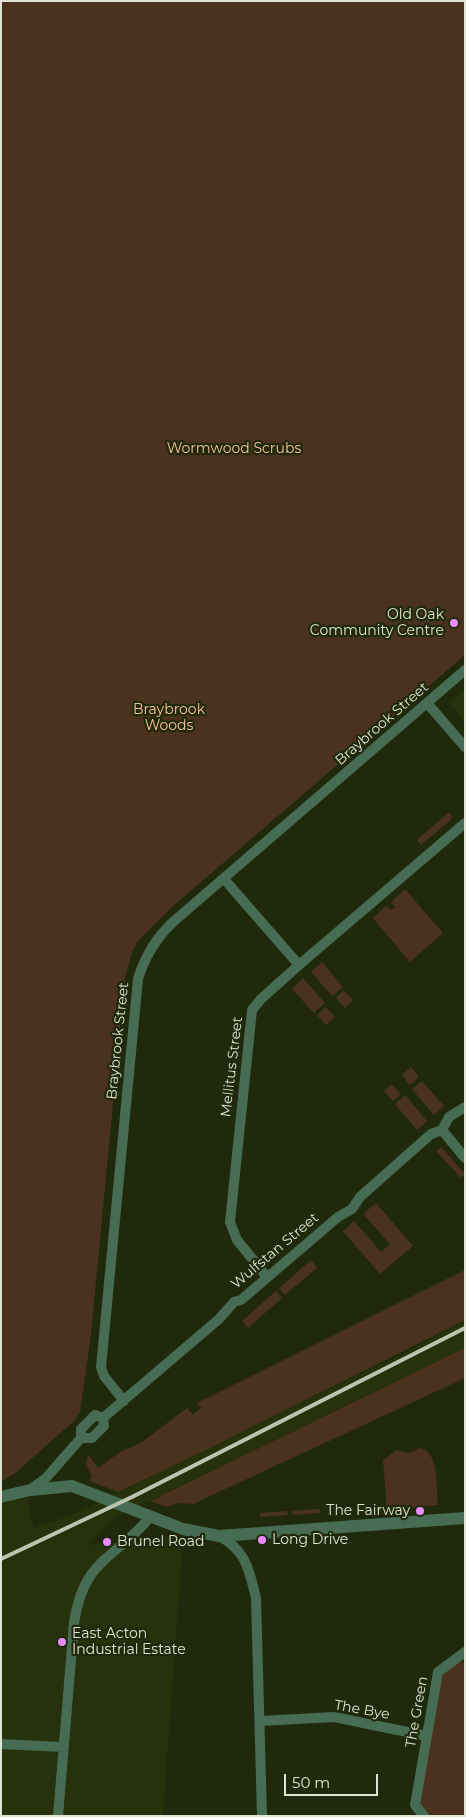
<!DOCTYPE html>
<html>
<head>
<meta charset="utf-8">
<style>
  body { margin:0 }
  #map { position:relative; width:466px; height:1817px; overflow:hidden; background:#20290b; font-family:Montserrat,sans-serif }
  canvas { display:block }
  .frame { position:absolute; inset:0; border:2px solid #dee4d3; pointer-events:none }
  .scale { position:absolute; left:284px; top:1774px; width:94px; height:22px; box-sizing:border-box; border:2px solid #dee4d3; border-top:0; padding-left:6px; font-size:15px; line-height:18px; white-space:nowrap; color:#dee4d3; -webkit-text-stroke:4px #20290b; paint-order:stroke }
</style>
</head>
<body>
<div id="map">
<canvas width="466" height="1817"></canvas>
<div class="frame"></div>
<div class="scale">50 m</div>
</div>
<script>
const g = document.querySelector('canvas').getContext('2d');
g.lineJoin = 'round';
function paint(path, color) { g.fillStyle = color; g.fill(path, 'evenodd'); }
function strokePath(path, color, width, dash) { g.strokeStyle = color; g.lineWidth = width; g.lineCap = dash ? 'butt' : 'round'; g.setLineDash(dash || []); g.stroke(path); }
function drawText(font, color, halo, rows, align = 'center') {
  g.font = font + ' Montserrat,sans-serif'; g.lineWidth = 4.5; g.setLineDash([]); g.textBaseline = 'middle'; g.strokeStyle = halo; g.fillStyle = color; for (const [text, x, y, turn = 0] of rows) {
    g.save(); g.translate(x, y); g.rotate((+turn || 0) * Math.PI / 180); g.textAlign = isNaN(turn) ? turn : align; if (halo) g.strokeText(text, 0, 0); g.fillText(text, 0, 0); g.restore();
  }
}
const built = new Path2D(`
  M 465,689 L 465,723 L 449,702 Z
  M 465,1320 L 465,1348 L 114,1518 L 86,1545 L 178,1537 L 182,1553 L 163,1816 L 1,1816 L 1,1504 L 27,1497 L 34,1528 L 78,1512 L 406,1352 Z`);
const green = new Path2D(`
  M 1,1 L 465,1 L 465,655 L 172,907 L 138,941 L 132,952 L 125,978 L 91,1334 L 80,1412 L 74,1421 L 14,1474 L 1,1482 Z
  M 449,812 L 453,818 L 421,845 L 417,840 Z
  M 405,889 L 443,933 L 410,962 L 373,918 L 386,906 L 391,910 L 395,907 L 391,902 Z
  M 322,962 L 343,987 L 332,996 L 311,972 Z
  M 303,978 L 325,1003 L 314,1013 L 292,989 Z
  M 344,990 L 353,1000 L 345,1008 L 336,998 Z
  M 326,1007 L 335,1017 L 326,1025 L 317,1015 Z
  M 411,1067 L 419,1077 L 410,1085 L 402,1075 Z
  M 422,1081 L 444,1106 L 434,1115 L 412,1089 Z
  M 391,1084 L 401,1094 L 393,1101 L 384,1091 Z
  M 405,1095 L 427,1121 L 417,1130 L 395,1104 Z
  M 441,1147 L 465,1174 L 461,1178 L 436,1151 Z
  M 376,1203 L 413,1246 L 380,1274 L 343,1231 L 354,1221 L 381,1252 L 390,1244 L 363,1214 Z
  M 311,1260 L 317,1268 L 285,1295 L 279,1288 Z
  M 465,1270 L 465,1320 L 208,1449 L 118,1492 L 90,1481 L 92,1477 L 86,1464 L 88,1454 L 98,1468 L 120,1452 L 142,1442 L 187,1408 L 193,1415 L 201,1408 L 197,1403 Z
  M 276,1291 L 282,1298 L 248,1328 L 242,1321 Z
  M 465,1348 L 465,1378 L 193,1504 L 179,1503 L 167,1507 L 150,1501 Z
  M 420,1448 C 439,1450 436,1489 438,1505 L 387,1509 L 383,1460 L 397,1450 L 409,1453 Z
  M 320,1509 L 320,1513 L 293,1515 L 292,1511 Z
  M 287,1511 L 288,1515 L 260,1517 L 260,1513 Z
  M 465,1661 L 465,1816 L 426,1816 L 417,1805 L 441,1675 L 449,1665 Z`);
const minor = new Path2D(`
  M 427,703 L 465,747
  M 224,879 L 299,965
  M 442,1130 L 465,1158
  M 267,1277 L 237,1240 L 230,1222 L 252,1010 L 261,999 L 299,965 L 465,823
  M 124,1401 L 104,1376 L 101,1367 L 138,979 C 145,956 156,938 173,922 L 465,670
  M 103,1418 L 219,1319 L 234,1302 L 241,1300 L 338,1217 L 352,1209 L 360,1197 L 431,1134 L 442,1130 L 449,1117 L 465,1107
  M 81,1438 L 92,1438 L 104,1426 L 103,1418
  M 30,1490 L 46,1478 L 81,1438 L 81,1429 L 95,1415 L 103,1418
  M 219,1536 C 246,1550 249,1570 256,1598 L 262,1816
  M 261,1721 L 334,1717 L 427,1736
  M 1,1744 L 63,1747
  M 58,1816 L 74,1623 C 84,1557 115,1560 151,1516
  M 424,1816 L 415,1805 L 438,1672 L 465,1652`);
const tertiary = new Path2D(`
  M 1,1497 L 30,1490 L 72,1486 L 183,1529 L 219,1536 L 465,1518`);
const rail = new Path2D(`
  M 1,1559 L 132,1497 L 465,1328`);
const markers = [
  [454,623,5,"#e98dfe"],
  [420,1511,5,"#e98dfe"],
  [262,1540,5,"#e98dfe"],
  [107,1542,5,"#e98dfe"],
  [62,1642,5,"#e98dfe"]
];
const parkNames = [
  ["Wormwood Scrubs",234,449],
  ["Braybrook",169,710],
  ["Woods",169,726]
];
const poiNames = [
  ["Old Oak",444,615,"right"],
  ["Community Centre",444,631,"right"],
  ["The Fairway",410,1511,"right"],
  ["Long Drive",272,1540],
  ["Brunel Road",117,1542],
  ["East Acton",72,1634],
  ["Industrial Estate",72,1650]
];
const streetNames = [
  ["Braybrook Street",382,724,-41],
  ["Braybrook Street",118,1041,-84],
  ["Mellitus Street",232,1067,-83],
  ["Wulfstan Street",275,1251,-40],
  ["The Bye",362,1710,10],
  ["The Green",417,1712,-80]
];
paint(built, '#27310b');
paint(green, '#4b321f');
strokePath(minor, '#466c53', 10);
strokePath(tertiary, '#466c53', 12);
strokePath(rail, '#bdc3b0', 4);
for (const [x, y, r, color] of markers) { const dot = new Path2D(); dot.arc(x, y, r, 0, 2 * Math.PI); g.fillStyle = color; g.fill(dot); strokePath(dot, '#20290b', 2); }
drawText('14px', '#f8c29b', '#20290b', parkNames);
drawText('14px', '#dee4d3', '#20290b', poiNames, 'left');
drawText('14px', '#dee4d3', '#20290b', streetNames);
</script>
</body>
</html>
